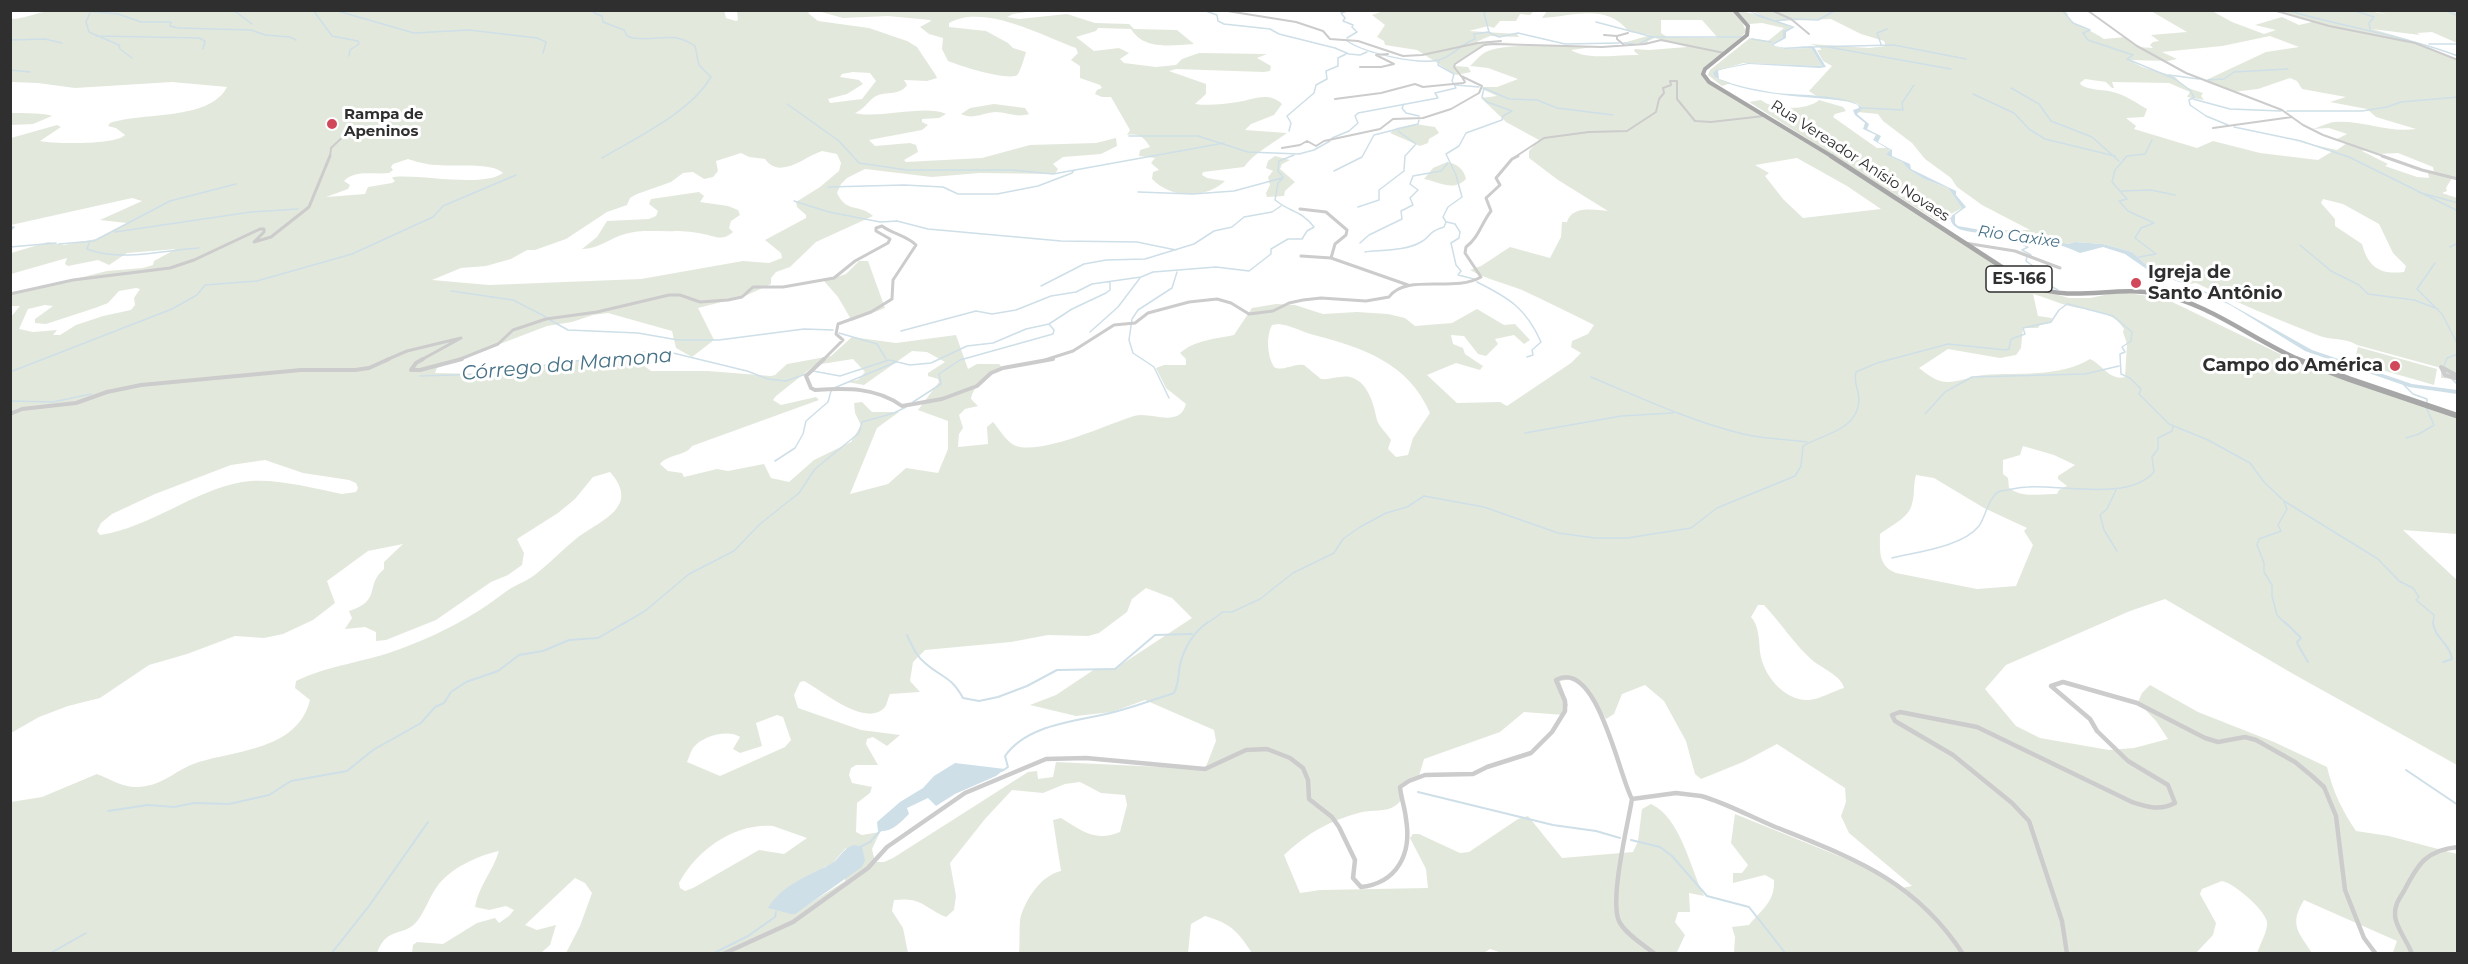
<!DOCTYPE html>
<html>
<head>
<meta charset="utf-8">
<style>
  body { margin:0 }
  #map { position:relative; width:2468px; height:964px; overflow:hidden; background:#fff; font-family:Montserrat,sans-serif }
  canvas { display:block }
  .frame { position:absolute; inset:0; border:12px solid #2f2f2f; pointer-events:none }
</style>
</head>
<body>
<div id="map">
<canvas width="2468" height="964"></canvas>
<div class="frame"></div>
</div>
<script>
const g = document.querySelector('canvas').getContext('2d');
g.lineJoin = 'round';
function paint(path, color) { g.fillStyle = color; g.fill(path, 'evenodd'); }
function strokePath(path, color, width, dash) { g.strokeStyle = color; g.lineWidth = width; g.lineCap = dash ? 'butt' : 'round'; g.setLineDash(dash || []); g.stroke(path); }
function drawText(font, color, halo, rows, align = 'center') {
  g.font = font + ' Montserrat,sans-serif'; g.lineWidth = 6; g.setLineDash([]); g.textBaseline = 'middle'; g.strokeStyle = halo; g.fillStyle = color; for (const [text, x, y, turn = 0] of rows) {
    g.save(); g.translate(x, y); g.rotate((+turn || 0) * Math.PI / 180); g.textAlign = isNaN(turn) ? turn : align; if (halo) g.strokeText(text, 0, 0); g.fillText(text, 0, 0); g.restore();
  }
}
const green = new Path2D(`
  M 78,10 L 724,10 L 726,18 L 736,21 L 738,20 L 737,11 L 811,11 L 808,13 L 818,21 L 869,28 L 907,41 L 917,47 L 935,74 L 937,78 L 927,81 L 904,80 L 907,85 C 899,97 883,90 873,98 C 866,104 864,109 855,113 C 878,119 926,104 946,114 L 939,118 L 922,119 L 922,122 L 928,125 L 922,130 L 869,140 L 875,146 L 910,143 L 916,145 L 918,152 L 904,160 L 906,162 L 982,158 L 1030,145 L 1096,143 L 1116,138 L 1117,146 L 1101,154 L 1063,157 L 1053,164 L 1058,169 L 1055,174 L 979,173 L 932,177 L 865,169 L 847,178 L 841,184 L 837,193 C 847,214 859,203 873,216 L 816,242 L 790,267 L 776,272 L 771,278 L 771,284 L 745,296 L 698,308 L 714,340 L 692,357 L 676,348 L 672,331 L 608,313 L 593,315 L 572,322 L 547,326 L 437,368 L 435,373 L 480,374 L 503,368 L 525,369 L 584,359 L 597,362 L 622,358 L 642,351 L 659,353 L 660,355 L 636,360 L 651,371 L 708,371 L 771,376 L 775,375 L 787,364 L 831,356 L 852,337 L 896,343 L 956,335 L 968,369 L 977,364 L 999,364 L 1003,368 C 990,373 973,385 971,399 L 978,406 L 965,409 L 959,415 L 963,428 L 959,434 L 958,447 L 988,444 L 987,427 L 993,422 C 999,429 1006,441 1014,445 C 1038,457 1108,424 1134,416 C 1151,411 1179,429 1186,404 L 1166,388 L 1156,368 L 1164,365 L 1186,365 L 1186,359 L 1180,353 C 1195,340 1215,339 1234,335 L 1252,308 L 1276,304 L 1295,305 L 1323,314 L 1357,312 L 1388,314 L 1405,318 L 1415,326 L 1452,323 L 1477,309 L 1504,325 L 1515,324 L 1530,340 L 1524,344 L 1514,335 L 1495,339 L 1498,344 L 1486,356 L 1478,354 L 1464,336 L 1451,335 L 1453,344 L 1463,348 L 1465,354 L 1483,366 L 1480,370 L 1456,363 L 1427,375 L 1457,403 L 1500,402 L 1507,406 L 1571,363 L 1581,353 L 1571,347 L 1572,341 L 1588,334 L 1594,325 C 1570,313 1546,301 1522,290 C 1504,283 1486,279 1470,270 L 1481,266 L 1510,247 L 1550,258 L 1561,237 L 1562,222 L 1567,222 C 1572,205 1595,210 1608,211 L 1558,180 L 1529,158 L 1529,151 L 1539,140 L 1506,122 L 1481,98 L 1497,96 L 1482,89 L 1483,87 L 1497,87 L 1518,79 L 1488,68 L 1470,66 C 1476,61 1480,54 1488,51 C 1508,43 1569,46 1593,47 L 1571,50 C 1589,61 1616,54 1639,55 L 1634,51 L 1635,49 L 1649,50 L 1687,47 L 1655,38 L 1648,41 L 1647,44 L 1623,43 L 1651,35 L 1629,32 C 1606,2 1572,17 1542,18 L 1547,11 L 1593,12 L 1732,10 L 1742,21 L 1746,32 L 1702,74 L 1706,81 L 1765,115 L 2036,289 L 2069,298 L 2090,298 L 2119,292 L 2164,298 L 2303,365 L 2457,419 L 2457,534 L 2403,530 L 2457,580 L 2457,765 L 2295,675 L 2165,599 L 2130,611 L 2006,665 L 1985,689 L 2016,726 L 2040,738 L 2109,750 L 2134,748 L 2168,739 L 2156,721 L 2138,702 L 2142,693 L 2150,685 L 2198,712 L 2274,742 L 2327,767 C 2333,792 2342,810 2356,831 L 2389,836 L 2457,854 L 2457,953 L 2395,953 L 2393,952 L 2397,941 L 2304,900 C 2289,925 2298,931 2312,953 L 2257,953 C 2260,944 2268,931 2267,922 C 2265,910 2234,883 2222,881 L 2202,889 L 2200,894 L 2216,923 L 2213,935 L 2196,953 L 1965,954 L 1962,949 L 1958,954 L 1734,953 L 1735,937 L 1732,927 L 1749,925 C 1762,909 1775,902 1774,880 L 1765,875 L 1733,883 L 1733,873 L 1742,873 L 1748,865 L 1731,843 L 1735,814 L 1876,871 L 1902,888 L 1912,886 L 1849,833 L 1841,816 L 1846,802 L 1845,788 L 1777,744 L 1743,762 L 1701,779 L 1695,774 L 1686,741 L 1664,701 L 1645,685 L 1622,694 L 1614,714 L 1606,719 L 1585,687 L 1572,679 L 1560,681 L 1568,705 L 1564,715 L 1524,712 L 1500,732 L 1424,759 L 1419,776 L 1401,785 C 1402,794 1403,801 1395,806 C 1386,812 1372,810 1362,812 C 1331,820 1307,833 1284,855 L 1300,893 L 1320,890 L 1428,888 L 1426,869 L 1410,838 L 1413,834 L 1419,834 L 1460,853 L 1469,852 L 1518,819 L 1528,816 L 1562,858 L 1633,852 L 1638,841 L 1642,809 L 1651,804 C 1681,818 1690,868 1704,896 L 1689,893 L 1690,912 L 1678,912 L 1675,922 L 1685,935 L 1677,952 L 1679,953 L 1505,954 L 1490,949 L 1482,954 L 1252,953 C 1237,931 1232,924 1205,916 L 1191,924 L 1188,953 L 1019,953 C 1020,943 1019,931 1020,920 C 1024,901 1041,875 1061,871 L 1053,820 L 1061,818 C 1082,831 1095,842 1120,832 L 1127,805 L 1125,795 L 1101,793 L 1080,782 L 1065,784 L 1043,793 L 1012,790 L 985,819 L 950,863 L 956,896 L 954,910 L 946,917 C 923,907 922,897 894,900 L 892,911 L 903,928 L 908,953 L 566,953 L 580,926 L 592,893 L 585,883 L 575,878 L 525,925 L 537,930 L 556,925 L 550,945 L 541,953 L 412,953 L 413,945 L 417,942 L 443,944 L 477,923 L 495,918 L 499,923 L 509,916 L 514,910 L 506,906 L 489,910 L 475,907 C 478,887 493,871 499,851 C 477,856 450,868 436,888 C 429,898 425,911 418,920 C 405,938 387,925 377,953 L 11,953 L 11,802 L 42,797 L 97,774 C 115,781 126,790 146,786 C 165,783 178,769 196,763 C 236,750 298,750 310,700 L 295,688 L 296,681 C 329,665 366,662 400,649 C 440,634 471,618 504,593 C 514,585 526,582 536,574 C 550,563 563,549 577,538 C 601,520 641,507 610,472 L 593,477 L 575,499 L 558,513 L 517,539 L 524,553 L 522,565 L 508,575 L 491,582 L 436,620 L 386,640 L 376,641 L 376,632 L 365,627 L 345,629 L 352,618 L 349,611 C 383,600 364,586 384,569 L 384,562 L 403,544 L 368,551 L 327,581 L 335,603 L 313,620 L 283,634 L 264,638 L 235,636 L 187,654 L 149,665 L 100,698 L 68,706 L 39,717 L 11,733 L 10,318 L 20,306 L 11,306 L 11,295 L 107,271 L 143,268 L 153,265 L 154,261 L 176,249 L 127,253 L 109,265 L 98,260 L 68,266 L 65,264 L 67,258 L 11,274 L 11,253 L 48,242 L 64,245 L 96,239 L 127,223 L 100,220 L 142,201 L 132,198 L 11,225 L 11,138 L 57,125 L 61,127 L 40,141 C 55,144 116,145 125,135 L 116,128 L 108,126 L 110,123 C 141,112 210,121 227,87 L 172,82 L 75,88 L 38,83 L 11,82 L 11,19 C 23,19 36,13 48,11 C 57,9 68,11 78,10 ZM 1661,20 L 1702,20 L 1718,38 L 1667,37 L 1661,33 ZM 853,72 L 870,73 L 876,81 L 862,99 L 830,103 L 828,99 L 847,94 L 863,84 L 859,80 L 840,77 L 842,74 ZM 822,151 L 837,154 L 841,163 L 839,171 L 820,187 L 796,202 L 797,207 L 806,215 L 806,218 L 765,240 L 781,253 L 782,258 L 769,263 L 743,261 L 641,279 L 489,285 L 432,280 L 461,268 L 486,266 L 511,259 L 527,250 L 535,250 L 566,239 L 607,212 L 627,205 L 630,198 L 637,194 L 671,182 L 683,173 L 693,172 L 704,179 L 713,177 L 718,171 L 716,161 L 741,153 L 749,157 L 765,159 C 780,180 804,157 822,151 ZM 1797,158 L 1847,186 L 1881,209 L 1803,218 L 1783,199 L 1765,176 L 1769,173 L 1755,165 ZM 408,159 C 414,161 421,163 427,164 C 445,168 492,161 503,173 C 482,188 421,174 394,177 L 392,178 L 395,181 L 392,183 L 368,187 L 365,194 L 326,197 L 348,189 L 350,185 L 344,181 C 355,169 374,175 389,173 L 393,170 L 391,167 L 393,164 ZM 136,288 L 140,289 L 134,298 L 135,305 L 131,310 L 103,316 L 76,325 L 60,335 L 53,335 L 57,330 L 33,332 L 19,329 L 28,309 L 45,305 L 53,306 L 35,319 L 35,323 L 46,324 L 95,308 L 108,303 L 119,291 ZM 2033,294 C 2045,297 2057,303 2069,306 C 2089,311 2113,310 2124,329 L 2123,332 L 2127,344 L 2125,377 C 2110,381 2103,365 2090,359 C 2059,378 2019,372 1984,375 C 1972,376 1959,382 1948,382 C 1936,382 1927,374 1919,368 L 1948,349 L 2000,358 L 2016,355 L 2021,348 L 2023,328 L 2038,328 L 2040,325 L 2051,323 L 2052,318 L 2038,316 ZM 1278,324 C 1291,325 1302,332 1314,335 C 1364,348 1408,363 1430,413 L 1413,438 L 1408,455 L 1396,457 L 1388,449 L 1391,440 C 1387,433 1379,427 1377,420 C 1374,405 1368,381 1350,377 C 1341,375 1330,380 1321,379 L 1304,365 C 1294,363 1282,372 1274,367 C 1267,356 1266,336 1272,325 ZM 912,351 L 927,352 L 945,362 L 928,373 L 928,376 L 938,379 L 939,382 L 918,410 L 948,421 L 948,449 L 938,473 L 906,468 L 888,484 L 850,494 L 877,428 L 899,412 L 872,412 L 862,402 L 854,403 L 855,413 L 861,425 L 851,442 L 814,460 L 789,482 L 771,478 L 764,464 L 728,471 L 717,469 L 684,477 L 682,473 L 668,471 L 660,464 C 668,454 686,456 692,446 L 819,400 L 816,397 L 781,405 L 773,400 L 776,396 L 815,365 L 853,359 L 865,372 L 858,380 L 847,382 L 864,385 ZM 2023,446 L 2054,455 L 2075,465 L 2058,476 L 2058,479 L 2067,486 L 2059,490 L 2057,494 C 2040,493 2024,499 2009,488 L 2008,478 L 2003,474 L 2003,460 L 2020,455 ZM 265,460 L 303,473 L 349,480 L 356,483 L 358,488 L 356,492 L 342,494 C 312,488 273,477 242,482 C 192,491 152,527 100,535 L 97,531 L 101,523 L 112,514 L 155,494 L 231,465 ZM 1916,475 L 1934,478 L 1984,508 L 2027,528 L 2024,531 L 2033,545 L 2016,586 L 1977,589 L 1896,573 C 1878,566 1880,551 1880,534 C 1890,526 1909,518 1912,504 C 1915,495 1913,485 1916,475 ZM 1146,588 L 1172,598 L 1192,618 L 1116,668 L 1095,669 L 1056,695 L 1030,705 L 1076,716 L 1112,712 L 1145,700 L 1214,730 L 1216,741 L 1205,769 L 1056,762 L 1053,777 L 1038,779 L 1037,771 L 1028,772 L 893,858 L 884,862 L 875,862 L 872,849 L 880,832 L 862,835 L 856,832 L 857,803 L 870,793 L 872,787 L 852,783 L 849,775 L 851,768 L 856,765 L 878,765 L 866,744 L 867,739 L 873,737 L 887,746 L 900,735 L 861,730 L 798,708 L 794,695 L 800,682 L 804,681 C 822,690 866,729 885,707 C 887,704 888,698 890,694 L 920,692 L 910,681 L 913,662 L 925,650 L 1011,642 L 1048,635 L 1088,636 L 1099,633 L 1127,612 L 1132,599 ZM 1758,605 L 1764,605 C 1781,623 1794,644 1812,660 C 1821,668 1842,676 1844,688 C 1834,691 1820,699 1809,700 C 1784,701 1763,675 1760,652 C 1759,640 1759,626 1751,617 ZM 777,715 L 783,717 L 791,740 L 785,747 L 720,776 L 687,762 C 689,757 691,751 693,748 C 702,736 728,729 740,737 L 733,749 L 740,753 L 762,746 L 756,723 ZM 773,826 L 807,838 L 784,854 L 759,850 L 693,888 L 685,891 L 680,888 L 679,883 C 697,850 734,823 773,826 ZM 846,848 L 845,881 L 795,913 L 824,867 L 831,865 Z
  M 1386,10 L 1534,11 L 1530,15 L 1520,14 L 1516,21 L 1500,21 L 1494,28 L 1488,26 L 1469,31 L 1517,34 L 1519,37 L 1490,36 L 1476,42 L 1516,43 L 1486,45 L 1455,63 L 1454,66 L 1468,67 L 1471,72 L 1456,75 L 1417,50 L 1385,45 L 1384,41 L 1377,37 L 1385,25 L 1372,15 Z
  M 2366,10 L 2388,15 L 2374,11 L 2457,11 L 2457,43 L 2432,32 L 2417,33 L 2420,35 L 2372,29 L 2410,40 L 2408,41 L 2457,59 L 2457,179 L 2452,178 L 2446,188 L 2447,191 L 2442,193 L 2457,198 L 2457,379 L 2441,378 L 2441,368 L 2357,345 C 2345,337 2331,341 2317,335 C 2276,319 2236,302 2196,283 L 2190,284 L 2153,271 L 2132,252 L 2103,244 L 2075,242 L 2068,244 L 2016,232 L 2000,233 L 1984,230 L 2030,230 L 1982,205 L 1957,187 L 1951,178 L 1925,159 L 1912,143 L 1883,121 L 1878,114 L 1857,112 L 1862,109 L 1861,106 L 1856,103 L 1818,97 L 1809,91 L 1832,66 L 1823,61 L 1817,50 L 1821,50 L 1820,47 L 1810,44 L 1869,48 L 1886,46 L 1884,41 L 1861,34 L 1831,19 L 1779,21 L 1762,16 L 1752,11 L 2065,11 L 2068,14 L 2067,17 C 2077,27 2092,30 2104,39 L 2126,37 L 2138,47 L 2153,48 L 2150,45 L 2153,42 L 2159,41 L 2151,35 L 2187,32 L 2151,11 L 2212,11 L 2232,22 L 2264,34 L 2276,30 L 2255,25 L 2282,17 L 2299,25 L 2312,22 L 2311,20 L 2278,11 ZM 2270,36 L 2299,47 L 2266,52 L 2204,81 L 2233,92 L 2258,89 L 2290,78 L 2297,81 L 2302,89 L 2346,97 L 2330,102 L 2367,109 L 2376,117 L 2416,129 C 2387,133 2363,120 2334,122 C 2326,123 2319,128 2311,129 L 2329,128 L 2347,134 L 2337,139 L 2347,143 L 2337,150 L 2292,140 L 2333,151 L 2318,160 L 2260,153 L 2213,141 L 2197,148 L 2134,129 L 2136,126 L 2126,118 L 2144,117 L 2147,109 C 2135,102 2127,96 2113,92 C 2102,89 2092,91 2081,85 L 2080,83 L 2085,79 L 2106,82 L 2112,88 L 2114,88 L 2112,82 L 2169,83 L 2190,92 L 2187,97 L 2204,100 L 2201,96 L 2203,93 L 2185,87 L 2174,76 L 2142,67 L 2129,60 L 2168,61 L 2177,59 L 2162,52 L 2222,46 ZM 2366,150 L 2379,154 L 2398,153 L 2433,167 L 2434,173 L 2428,173 L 2429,178 L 2417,177 L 2385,166 L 2388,164 L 2362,151 ZM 2323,199 L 2343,204 L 2379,224 L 2393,253 L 2406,266 L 2404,272 C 2380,275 2368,267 2362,244 L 2335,226 L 2335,219 L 2321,203 Z
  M 818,11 L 1033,11 L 1013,14 L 1007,17 L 1019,19 L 1067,14 L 1095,23 L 1129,24 L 1134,29 L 1177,30 L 1194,44 C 1173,45 1144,51 1131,29 L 1098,28 L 1096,31 L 1076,37 L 1094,51 L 1119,48 L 1129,53 L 1120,59 L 1124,63 L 1156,67 L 1176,65 L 1182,59 L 1199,53 L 1267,54 L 1257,58 L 1271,66 L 1270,71 L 1264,72 L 1176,69 L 1169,71 L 1206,84 L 1206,94 L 1195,104 C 1209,106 1224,104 1238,102 C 1253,100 1268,91 1282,104 L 1274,115 L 1251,124 L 1245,130 L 1287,133 C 1272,144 1254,153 1244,167 L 1203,172 L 1202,175 L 1207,178 L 1225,181 C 1206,199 1171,199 1152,179 L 1153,172 L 1159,170 L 1151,163 L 1155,158 L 1139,156 L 1140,150 L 1150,147 C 1144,137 1139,133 1127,135 L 1130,130 L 1111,97 L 1102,97 L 1095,94 L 1097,90 L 1102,88 L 1100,85 L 1080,78 L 1080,66 L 1071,60 L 1078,53 L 1076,48 C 1043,36 984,3 949,23 L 949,27 L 986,31 L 1008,43 L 1013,48 L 1026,52 C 1025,56 1020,72 1018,74 C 1013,83 957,65 948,61 L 942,49 L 943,38 L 929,34 L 920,27 L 931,21 L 930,20 L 888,16 L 843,18 Z
  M 1737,11 C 1748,11 1780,21 1791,27 L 1785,30 L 1783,37 L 1770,45 L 1785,49 L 1811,48 L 1822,66 L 1743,63 L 1714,72 L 1716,78 L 1731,83 L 1722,86 L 1708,75 L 1710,70 L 1750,38 L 1768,41 L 1784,28 L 1762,23 L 1749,24 Z
  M 1761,100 C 1773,110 1807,111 1819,100 L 1843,107 L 1846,111 L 1835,114 L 1833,117 L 1877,148 L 1888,148 L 1890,152 L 1886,155 L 1902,162 L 1908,169 L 1924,179 L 1948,188 L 1962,208 L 1951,214 L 1950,219 L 1937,221 L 1749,102 Z
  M 994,104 L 1025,108 L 1029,114 C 1016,118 1007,112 995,112 C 982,113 973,120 961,114 L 970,108 Z
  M 11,113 C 20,113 46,113 52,116 L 33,124 L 11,125 Z
  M 1415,124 L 1435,127 L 1439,133 L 1429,139 L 1428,143 L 1420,146 L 1390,133 L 1396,128 Z
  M 1275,156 L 1290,160 L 1282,164 L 1280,169 L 1295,182 L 1285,191 L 1284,196 L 1267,197 L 1266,193 L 1270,185 L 1268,177 L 1273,171 L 1266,168 L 1268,161 Z
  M 1447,162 C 1457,164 1464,169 1466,179 C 1453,192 1440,182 1424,179 L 1433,168 Z
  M 699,192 L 704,196 L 700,202 L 728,206 L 738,210 L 740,215 L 731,221 L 729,228 L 733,232 C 721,242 716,236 703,234 C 696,232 683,231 676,231 C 660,232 641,229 625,234 C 610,238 599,249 582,249 L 597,237 L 607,221 L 649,219 L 656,216 L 658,211 L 649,204 L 651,199 Z
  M 859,261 L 868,261 L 885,308 L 852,321 L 838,297 L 824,281 L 846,274 Z
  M 2358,347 L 2437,369 L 2434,385 L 2354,362 Z`);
const water = new Path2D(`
  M 1749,11 L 1795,27 L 1786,32 L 1786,38 L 1773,45 C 1787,51 1800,44 1814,47 L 1826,67 L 1819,68 L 1749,64 L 1718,70 L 1719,79 C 1734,85 1753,89 1770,92 C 1791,96 1849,93 1863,108 L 1857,114 L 1869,124 L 1867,129 L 1881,136 L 1878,142 L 1892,150 L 1892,156 L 1910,164 L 1911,169 L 1956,191 L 1956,195 L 1966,207 L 1955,215 L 1955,223 L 1958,226 L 1998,233 L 2016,232 L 2068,244 L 2075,242 L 2103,244 L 2132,252 L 2153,271 L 2214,295 L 2312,350 L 2412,384 L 2457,390 L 2457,394 L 2409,387 L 2305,351 L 2232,306 L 2192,287 L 2148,270 L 2125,254 L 2103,247 L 2080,253 C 2066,246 2030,235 2013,234 C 1999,233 1975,234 1962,230 C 1955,228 1951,224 1950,217 L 1962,208 L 1948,188 L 1924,179 L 1908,169 L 1902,162 L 1886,155 L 1890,150 L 1873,140 L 1876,135 L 1863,129 L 1865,123 L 1855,115 L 1853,110 L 1859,108 L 1858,105 L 1847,101 C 1813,97 1742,95 1715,77 L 1713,73 L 1716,70 L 1748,63 L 1822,66 L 1811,48 L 1785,49 L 1770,45 L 1783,37 L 1783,31 L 1791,27 L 1759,17 Z
  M 955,763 L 1005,769 L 996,776 L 955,794 L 936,806 L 928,798 L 907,808 L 909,814 C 900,823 891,833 878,831 L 877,822 L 900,802 L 923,788 L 934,776 Z
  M 854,845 L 862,847 L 865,860 L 862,867 L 795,914 L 791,914 L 768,908 C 782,885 806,877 829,865 C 840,860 842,848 854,845 Z`);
const streamFar1 = new Path2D(`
  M 74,10 L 118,14 L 141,22 L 171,22 L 170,26 L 178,28 L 251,30 L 265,35 L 290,37 L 296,40
  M 228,10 L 236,12 L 252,24
  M 313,10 L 332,36 L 358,41 L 359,44 L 350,50 L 349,56
  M 334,10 L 414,33 L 469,30 L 537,38 L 546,42 L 543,53
  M 593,10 L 594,13 L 602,16 L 603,22 L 624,30 L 627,36 L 633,38 C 658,42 671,30 695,46 L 699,65 L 711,77 C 690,113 637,137 602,158
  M 1203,10 L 1217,15 L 1218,21 L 1224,24 L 1270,29 L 1279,34 L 1335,48 L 1349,54 L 1360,55 L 1367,52
  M 1488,10 L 1484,13 L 1489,32
  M 2062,10 L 2073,23 L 2090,30 L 2083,33 L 2088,40 L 2133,55 L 2127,59 L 2175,79 L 2190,90 L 2194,97 L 2189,100 L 2190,105 L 2206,116 L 2228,125
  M 2286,10 C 2343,27 2402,35 2458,56
  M 2353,10 L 2374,17 L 2369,23 L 2370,29
  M 2445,10 L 2458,16
  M 90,13 L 86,22 L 89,32 L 119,45 L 120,49 L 132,58
  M 1793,19 L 1818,20 L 1836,10
  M 1776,21 L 1789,19
  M 1596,22 L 1653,37 L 1741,37
  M 96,36 L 199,38 L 205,41 L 203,49
  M 1347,38 L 1357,32 L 1352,27 L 1353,25 L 1343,21 L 1345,18 L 1341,13 L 1350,10
  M 1752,39 L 1771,42
  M 10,40 L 45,39 L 62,43
  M 1347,41 C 1365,53 1417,65 1439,60 C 1453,56 1461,44 1475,39 L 1474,34 L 1488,32 L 1499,37 L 1518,33 L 1565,44 L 1619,43
  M 1624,43 L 1634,44
  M 1641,43 L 1652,37
  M 1881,44 L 1877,33 L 1887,29
  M 2429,44 L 2458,44
  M 1809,47 L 1894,45 L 1966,59
  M 1828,47 L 1951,69
  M 10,70 L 30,72
  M 2169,75 L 2199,79
  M 2208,80 L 2224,79 L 2234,72 L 2288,69
  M 1456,85 L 1479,87
  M 1484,88 L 1509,99 L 1537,100 L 1557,108 L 1613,115
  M 2011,88 L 2039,104 L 2051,121 L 2092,137 L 2119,161
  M 1973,94 L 2014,113 L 2029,129 L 2045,139 L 2115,156
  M 2193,99 L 2230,109 L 2281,111
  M 787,104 L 839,141 L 859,163 L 907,170 L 1012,170 L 1053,174 L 1224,143
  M 1404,104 L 1402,108 L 1406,113 L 1419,116
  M 1863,108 L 1903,110 L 1902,103 L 1914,85
  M 2287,111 L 2362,111 L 2387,107 L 2401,102 L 2458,97
  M 2234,127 L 2301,141 L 2349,157 L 2458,211
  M 1289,131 L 1291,123 L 1287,116 L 1314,93 L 1316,85 L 1327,79 L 1326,71 L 1338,66 L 1338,58 L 1346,54
  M 1129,136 L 1198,136 L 1248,152 L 1299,154
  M 1332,138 L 1349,131 L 1358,123 L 1355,116 L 1358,113 L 1438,98 L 1435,93 L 1456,88 L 1452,81 L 1454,74 L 1438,65 L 1439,60
  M 1299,154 L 1314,150 L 1330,141
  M 1334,171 L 1362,157 L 1374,135 L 1418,124 L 1419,120
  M 1283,177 L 1278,171 L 1279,161 L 1294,155
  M 828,187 L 904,185 L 943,187 L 958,194 L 997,194 L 1038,186 L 1072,173 L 1074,170
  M 2122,191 L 2151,190 L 2175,195
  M 1138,192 L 1193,194 L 1234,191 L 1282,178
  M 2418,192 L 2458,203
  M 794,201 L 829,212 L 880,222 L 897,221 L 928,229 L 1061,241 L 1137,242 L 1176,250
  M 1358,207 L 1379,200 L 1379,190 L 1404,171 L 1405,156 L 1416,144 L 1398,131
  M 1447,222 L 1455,224 L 1460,232 L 1459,238 L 1451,243 L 1456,265 L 1461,271 L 1458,275 L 1474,279
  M 10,227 L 14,227 L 10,231
  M 115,232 L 251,212 L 298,209
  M 2001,234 L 2028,247 L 2022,250 L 2031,255
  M 89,243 L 87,249 C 120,262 164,250 199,248
  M 1360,243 L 1369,235 L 1402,219 L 1401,211 L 1413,205 L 1410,198 L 1418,190 L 1410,184 L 1413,176 L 1441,171 L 1448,163
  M 59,244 L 94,241 L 170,201 L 236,184
  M 2300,245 L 2331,271 L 2359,285 L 2368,294 L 2414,300 L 2438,309
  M 10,247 L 56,243
  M 2450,247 L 2458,243
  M 1365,252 C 1382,250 1406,251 1421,242 C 1432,236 1427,232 1444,227 L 1446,222 L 1443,217 L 1448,207 L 1462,197 L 1456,175 L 1446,154 L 1459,146 L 1466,133 L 1502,120 L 1503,116 L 1512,111 L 1487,102 L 1482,97 L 1484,88
  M 2027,257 L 2026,261 L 2040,271 L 2039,280 L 2058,290
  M 2139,257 L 2156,254 L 2135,238 L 2141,228 L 2154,223 L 2128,211 L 2119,201 L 2127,199 L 2112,182 L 2115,170 L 2127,156 L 2145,154 L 2152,140
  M 2435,263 L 2417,289 L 2442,314 L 2458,345
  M 1477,282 C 1509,298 1526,308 1541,342 L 1532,350 L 1533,355 L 1527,357
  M 1041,286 L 1084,264 L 1106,260 L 1145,259 L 1194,244 L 1214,231 L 1232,227 L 1244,217 L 1272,212 L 1281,206
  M 451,291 L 513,300 L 546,317
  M 2068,304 L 2113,316 L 2132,332 L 2131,341 L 2122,347 L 2125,352 L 2120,354 L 2121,374 L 2130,378 L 2141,389 L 2139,394 L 2169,424 L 2208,440 L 2250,463 L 2264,482 L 2284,501 L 2378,559 L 2399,581 L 2413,588 L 2419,597 L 2416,600 L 2434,615 L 2433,624
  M 550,320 L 568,330 L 638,333 L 678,340 L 719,340 L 804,329 L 833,330
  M 901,331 L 976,311 L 992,314 L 1016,310 L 1051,296 L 1076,292 L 1092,284 L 1141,277 L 1153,272 L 1216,267 L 1249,271 L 1271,254 L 1271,249 L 1288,239 L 1302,239 L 1307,231 L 1314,227 C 1301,210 1291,213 1275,200 L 1278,183 L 1283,178
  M 1090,332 L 1118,307 L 1140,278
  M 839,333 L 877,344 L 886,359
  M 2444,366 L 2447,358 L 2458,354
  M 813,371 L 840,376 L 889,360 L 910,365 L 931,363 L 967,346 L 993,343 L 1026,329 L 1049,324 L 1072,309 L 1106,293 L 1110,290 L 1110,282
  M 10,372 L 172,309 L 197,295 L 205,285 L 257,281 L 352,254 L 433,217 L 443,206 L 516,175
  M 420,376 L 485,374 L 574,361 L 673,353 L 747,371 L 768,379 L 786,381 L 806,374
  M 1591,377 C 1641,398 1690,421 1743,434 C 1764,439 1786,439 1807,442
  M 2452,379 L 2458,385
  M 2404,385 L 2413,394 L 2427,399 L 2427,403
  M 834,388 L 896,362
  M 1169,398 L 1154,367 L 1133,353 L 1129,340 L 1132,319 L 1138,310 L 1172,288 L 1177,272
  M 10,401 L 53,402 L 91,394
  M 913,402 L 941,384 L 939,374 L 960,360 L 1053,334 L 1054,330 L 1049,324
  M 1925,414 L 1945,392 L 1972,377 L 2085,374 L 2119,366
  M 1525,433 L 1621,416 L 1673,413
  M 2406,438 L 2419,434 L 2434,425 L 2426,407
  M 775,461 L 795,448 L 803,434 L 806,421 L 828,402 L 831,391
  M 2116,490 L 2107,509 L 2100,515 L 2104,530 L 2117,551
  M 2284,502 L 2287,509 L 2278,525 L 2281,531 L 2259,539 L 2257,545 L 2264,563 L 2264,572 L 2272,585 L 2272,596 L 2277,615 L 2286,624
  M 1892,558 C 1917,552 1962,547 1979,526 C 1986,516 1988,497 2000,491 C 2009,490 2019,487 2028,487 C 2063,485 2129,501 2154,472 L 2152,457 L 2158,449 L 2158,438 L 2172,431 L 2173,427
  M 623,624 L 645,611 L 689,574 L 734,551 L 760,524 L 799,493 L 815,469 L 859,433 L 862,422 L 894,413 L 906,407
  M 1206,624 L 1223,612 L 1232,612 L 1260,599 L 1293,573 L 1334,553 L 1343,539 L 1360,527 L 1386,513 L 1407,507 L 1424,496 L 1484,507 L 1558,533 L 1595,538 L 1627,538 L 1691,528 L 1717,508 L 1795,476 L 1801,466 L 1803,446 C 1824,434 1858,430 1859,400 C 1859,390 1853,382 1856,372 L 1877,363 L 1948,344 L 2006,350 L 2009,349 L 2011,339 L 2025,334 L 2023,328 L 2051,322 L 2059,310 L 2067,304`);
const stream = new Path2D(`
  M 2285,622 L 2301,638 L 2297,642 L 2298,645 L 2308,662
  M 2433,622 C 2434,638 2450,643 2452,659 L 2443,662
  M 907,635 C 912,645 916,656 925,663 C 942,678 951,676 963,698 L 979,701 L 998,697 L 1027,686 L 1057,670 L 1115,669 L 1155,635 L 1192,634
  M 2406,770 L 2458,805
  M 1002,771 L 1008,767 L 1005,756 C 1027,725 1072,722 1106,714 C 1129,709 1152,700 1174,693 C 1179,684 1178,675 1180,665 C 1184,648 1194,632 1208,622
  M 1418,792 L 1553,825 L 1596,831 L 1620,838
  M 108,811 L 148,805 L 174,807 L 194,803 L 229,804 L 269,795 L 291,781 L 347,771 L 373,750 L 421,723 L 435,707 L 444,703 L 451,692 L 466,682 L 498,671 L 519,655 L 543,651 L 569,640 L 598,638 L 626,622
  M 1631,840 L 1660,847 L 1672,856 L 1707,896 L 1749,907 L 1786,954
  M 858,848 L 870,842 L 880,831
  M 49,954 L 86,933
  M 331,954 L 369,906 L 428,822
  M 712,954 L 748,936 L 775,917 L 776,912`);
const streetFar3 = new Path2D(`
  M 1221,10 L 1296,22 L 1323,31 L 1330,39 L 1358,41 L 1403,56 L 1422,55 L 1478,43 L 1501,41
  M 1771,10 L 1791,19 L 1809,34
  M 2087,10 L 2137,46 L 2186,73 L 2282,110 L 2303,125 L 2323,135 L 2386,157
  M 2273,10 L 2329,26 L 2415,43 L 2458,60
  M 1604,35 L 1617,36
  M 1624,45 L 1617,39 L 1617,36 L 1628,33
  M 1360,67 L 1381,67 L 1394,64 L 1376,55 L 1388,54
  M 1335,99 L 1381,93 L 1415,84 L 1423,87 L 1463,83 L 1465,82 L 1462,77
  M 2213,128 L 2292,117
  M 1282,148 L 1300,145 L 1307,141 L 1316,146 L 1324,141 L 1380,129 L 1393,119 L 1423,118 L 1451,109 L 1479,93 L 1482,86 L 1461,76 L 1454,67 L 1455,64 L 1484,45 L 1493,44 L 1602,47 L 1645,44 L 1661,40 L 1724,53
  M 330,157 L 331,148 L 346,134 L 358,130
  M 1515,157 L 1544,138 L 1589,132 L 1627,131 L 1656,112 L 1659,99 L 1664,93 L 1663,88 L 1671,85 L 1670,81 L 1677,81 L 1677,99 L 1695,121 L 1711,122 L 1764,116`);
const streetFar2 = new Path2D(`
  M 2382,156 L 2422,170 L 2458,179
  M 1300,209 L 1326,212 L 1347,230 L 1346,235 L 1335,244 L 1331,258
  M 1965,243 L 2015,251 L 2060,268
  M 1301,256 L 1331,258 L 1408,285
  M 10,294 L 73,280 L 170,268 L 194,260 L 260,229 L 264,229 L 264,232 L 254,242 L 271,237 L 309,207 L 330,156
  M 386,360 L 407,351 L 461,338 L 421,360
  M 458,360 L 498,344 L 513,330 L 546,319 L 597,312 L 669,295 L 680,295 L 700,302 L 728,300 L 742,297 L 753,287 L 783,287 L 834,278 L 855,261 L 888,243 L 890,239 L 876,231 L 876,228 L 882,226 C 893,234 907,236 916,245 L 893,280 L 892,299 L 871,312 L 838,324 L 836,334 L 843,340 L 823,360
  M 1045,360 L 1073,351 L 1114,325 L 1135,323 L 1148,313 L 1189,302 L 1217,299 L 1231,303 L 1249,314 L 1273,311 L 1289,303 L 1303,300 L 1321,298 L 1366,301 L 1389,297 C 1406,273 1454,293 1481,277 L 1465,253 L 1466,247 C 1479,237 1481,224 1491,211 L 1486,198 L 1500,185 L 1496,178 L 1512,159 L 1518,156`);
const streetFar1 = new Path2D(`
  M 423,359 L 416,363 L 411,370 L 420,370 L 462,359
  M 824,359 L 806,376 L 811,388 L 815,390 C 846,388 876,387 902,406 L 942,399 L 977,386 L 991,373 L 1003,368 L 1053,359
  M 2458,376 L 2441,367 L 2445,375 L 2458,379
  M 10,414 L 22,409 L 76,403 L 107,392 L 141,385 L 301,370 L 355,370 L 369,368 L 389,359`);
const street = new Path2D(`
  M 1632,799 C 1628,824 1608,904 1620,923 C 1628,936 1644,945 1655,954
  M 723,954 L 793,922 L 868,868 L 887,847 L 965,793 L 1046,759 L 1086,758 L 1205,769 L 1246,750 L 1267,749 L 1290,758 L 1303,768 L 1308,780 L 1309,799 L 1332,817 L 1339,827 L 1355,860 L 1353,878 L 1361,887 C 1397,883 1412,854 1406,819 C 1405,808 1401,798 1400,787 L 1409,781 L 1425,775 L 1473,774 L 1487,767 L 1531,753 L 1552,732 L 1565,711 L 1565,701 L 1556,680 C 1597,658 1619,776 1632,799 L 1676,793 L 1701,796 C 1726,803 1749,816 1773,826 C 1852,858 1914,879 1963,954
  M 2067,954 L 2062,921 L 2029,821 L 2012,803 L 1953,755 L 1895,721 L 1892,715 L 1900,712 L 1977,727 L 2132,802 C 2148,807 2160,811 2175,803 L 2168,785 L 2128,761 L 2097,731 L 2090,719 L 2051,686 L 2063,682 L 2137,703 L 2205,738 L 2218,742 L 2245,737 L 2256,740 L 2295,762 L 2312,776 L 2324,787 L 2336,816 L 2345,890 L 2364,938 L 2376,954
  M 2412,954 C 2408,942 2396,928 2395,916 C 2394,906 2399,899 2404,891 C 2418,864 2426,850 2458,847`);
const primaryFar2 = new Path2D(`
  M 1734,10 L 1748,26 L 1747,35 L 1705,69 L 1703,74 L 1709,82 L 1833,157`);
const primaryFar1 = new Path2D(`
  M 1831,156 L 2031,286 C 2075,303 2114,285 2158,294 C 2209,303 2253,340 2300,360`);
const primary = new Path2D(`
  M 2296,359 L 2349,379 L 2458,416`);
const markers = [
  [332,124,6,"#d0485a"],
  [2136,283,6,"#d0485a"],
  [2395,366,6,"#d0485a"]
];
const farPoinames = [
  ["Rampa de",344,115],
  ["Apeninos",344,132]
];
const farStreetnames = [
  ["Rua Vereador Anísio Novaes",1860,161,33]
];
const farWaternames = [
  ["Rio Caxixe",2019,237,8]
];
const shields = [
  [2019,279,66]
];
const shieldNames = [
  ["ES-166",2019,279]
];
const poiNames = [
  ["Igreja de",2148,273],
  ["Santo Antônio",2148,294],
  ["Campo do América",2383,366,"right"]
];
const waterNames = [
  ["Córrego da Mamona",567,365,-5]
];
paint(green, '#e3e8dc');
paint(water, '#cedfe8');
strokePath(streamFar1, '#cedfe8', 1.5);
strokePath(stream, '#cedfe8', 2);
strokePath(streetFar3, '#ccc', 2);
strokePath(streetFar2, '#ccc', 3);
strokePath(streetFar1, '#ccc', 4);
strokePath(street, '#ccc', 4.5);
strokePath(primaryFar2, '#a7a7a7', 4);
strokePath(primaryFar1, '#a7a7a7', 4.5);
strokePath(primary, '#a7a7a7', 6);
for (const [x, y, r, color] of markers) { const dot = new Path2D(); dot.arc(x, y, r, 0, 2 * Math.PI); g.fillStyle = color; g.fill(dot); strokePath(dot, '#fff', 2); }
drawText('bold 15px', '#2f2f2f', '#fff', farPoinames, 'left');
drawText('15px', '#2f2f2f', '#fff', farStreetnames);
drawText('italic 16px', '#477288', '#fff', farWaternames);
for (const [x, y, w] of shields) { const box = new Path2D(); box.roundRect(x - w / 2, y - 13, w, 26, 4.5); g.fillStyle = '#fff'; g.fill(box); strokePath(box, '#2f2f2f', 1.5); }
drawText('bold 16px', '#2f2f2f', null, shieldNames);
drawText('bold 18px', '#2f2f2f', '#fff', poiNames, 'left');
drawText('italic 20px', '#477288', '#fff', waterNames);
</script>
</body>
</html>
